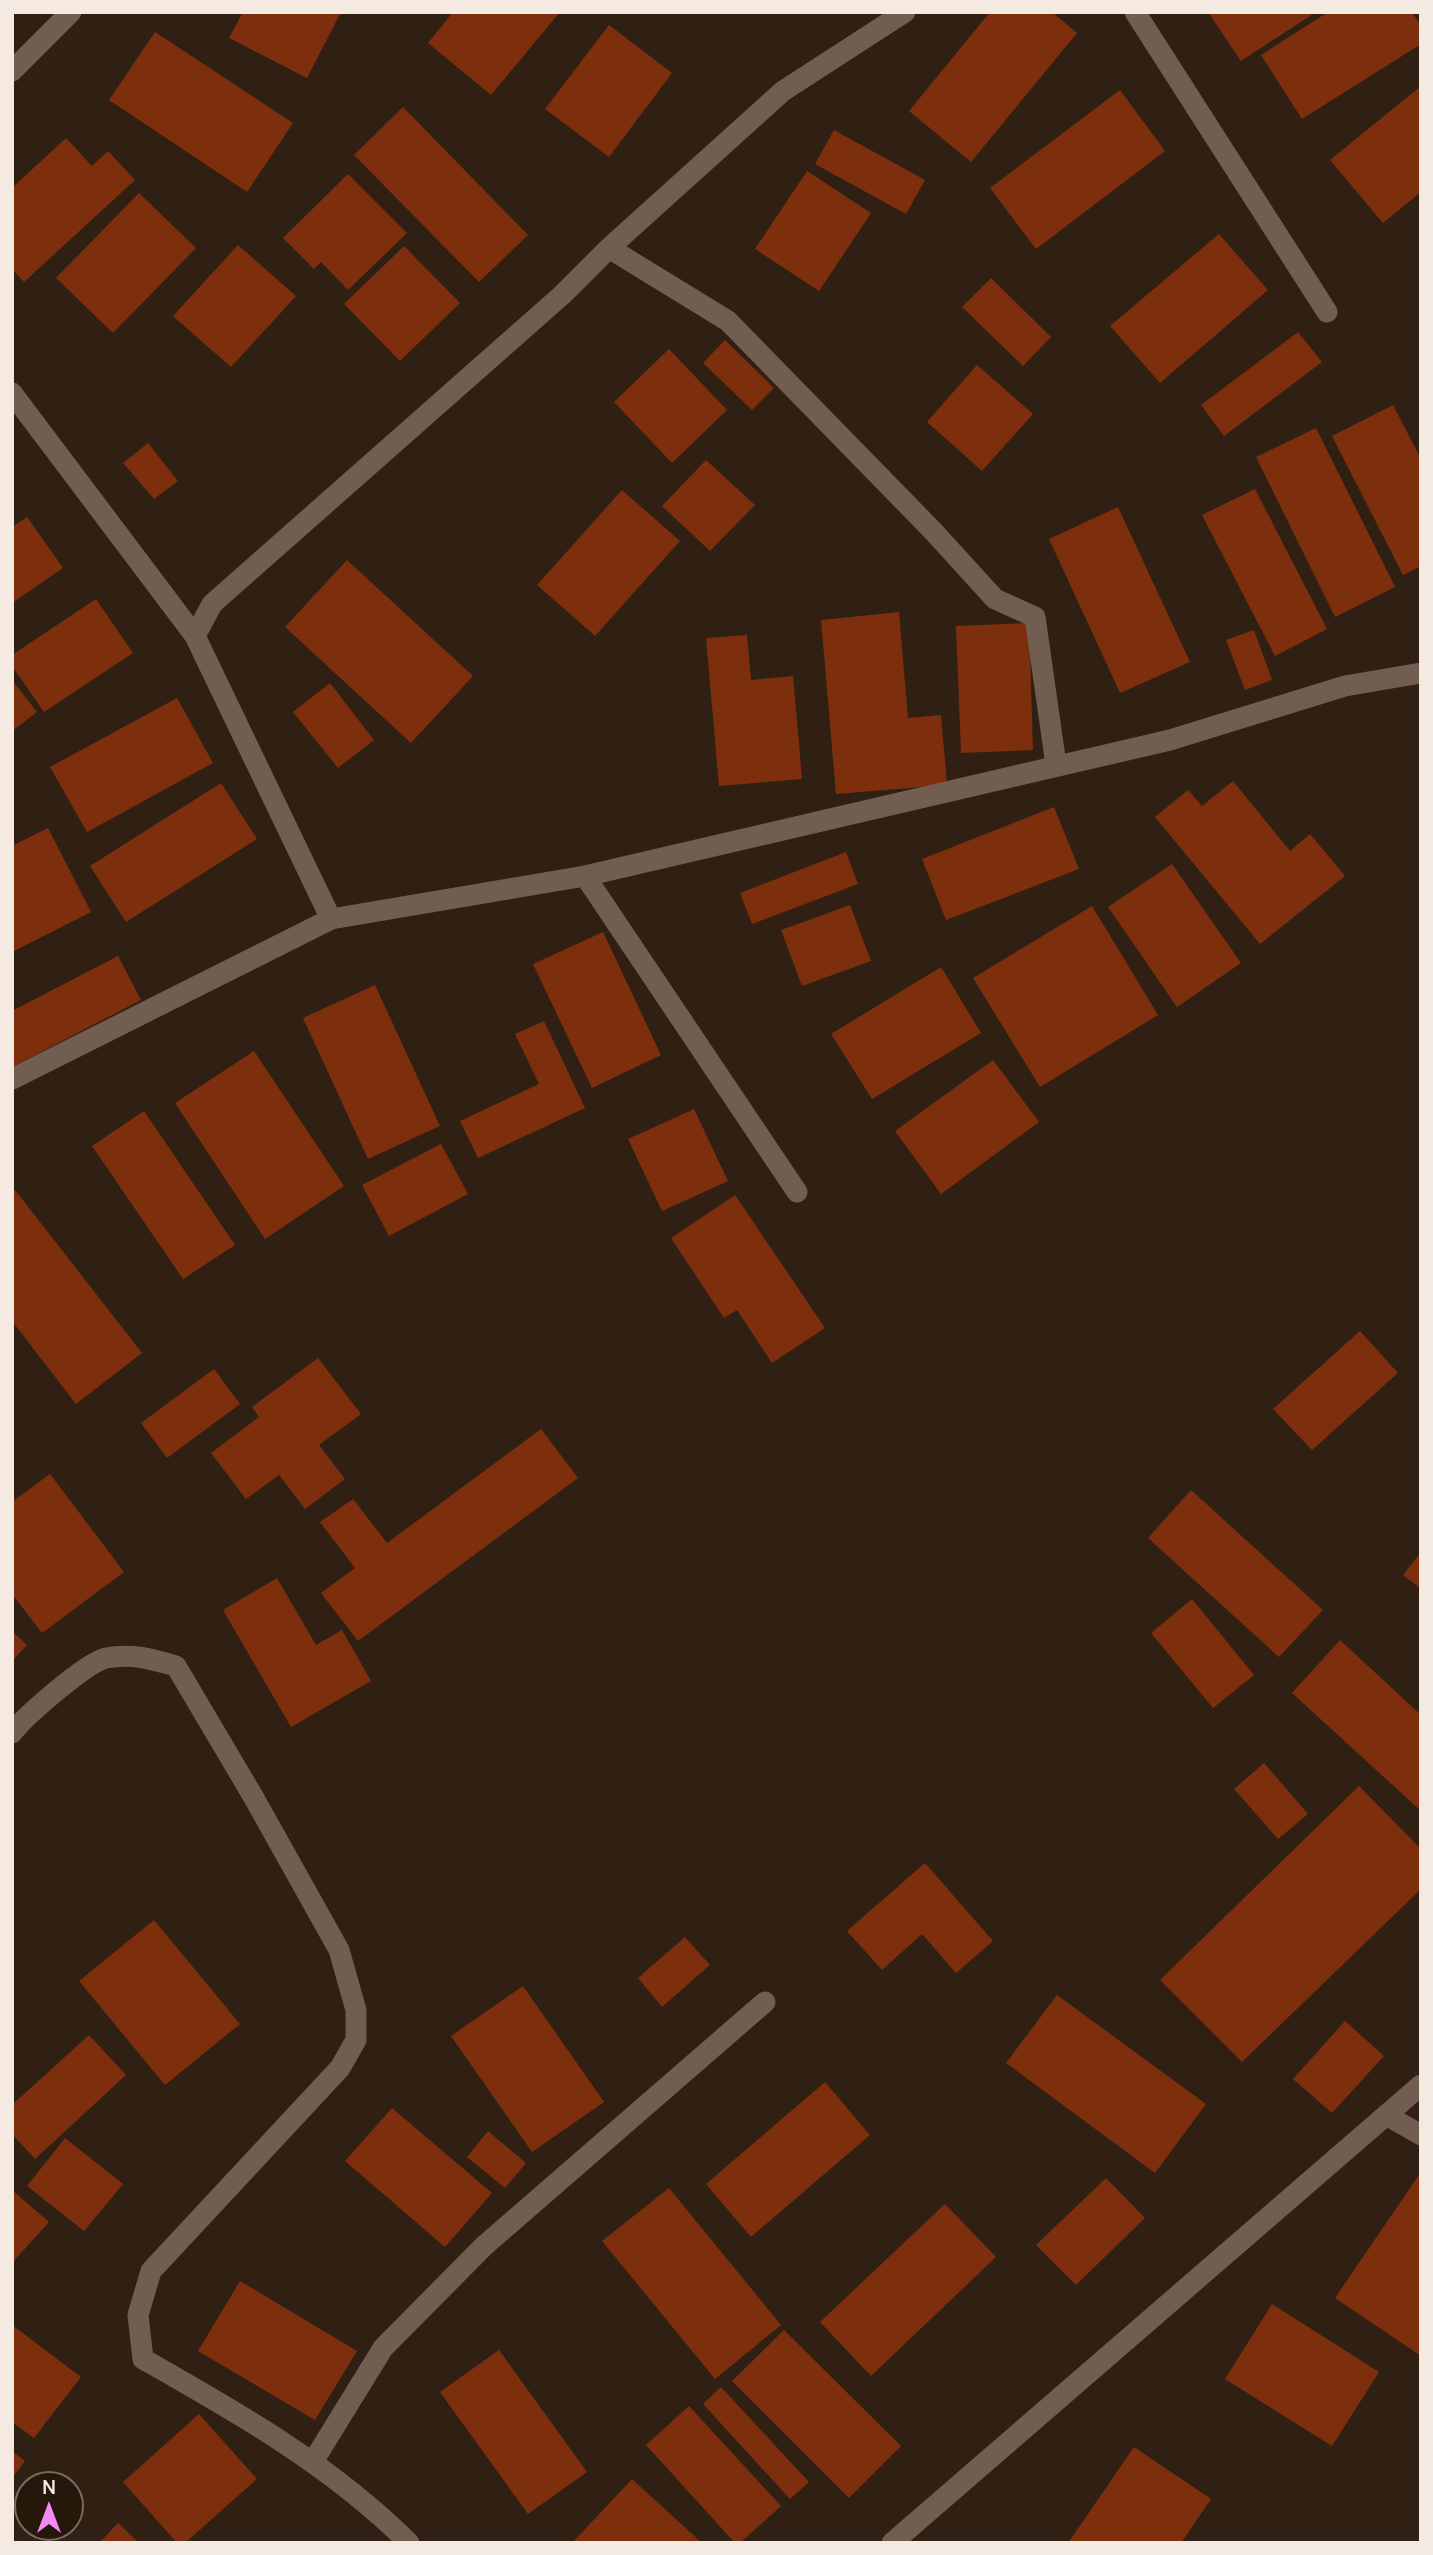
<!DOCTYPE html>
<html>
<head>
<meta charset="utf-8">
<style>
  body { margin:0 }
  #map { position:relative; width:1433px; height:2555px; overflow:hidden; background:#302014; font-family:Manrope,sans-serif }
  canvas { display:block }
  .frame { position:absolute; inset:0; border:14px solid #f5eae2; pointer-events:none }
  .north { position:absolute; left:14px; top:2471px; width:70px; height:70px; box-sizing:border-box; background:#26170b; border:2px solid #796b61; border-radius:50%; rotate:0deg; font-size:19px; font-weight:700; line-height:28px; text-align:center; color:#f5eae2 }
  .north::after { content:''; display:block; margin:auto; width:24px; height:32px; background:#f489f0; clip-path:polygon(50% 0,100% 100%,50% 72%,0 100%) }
</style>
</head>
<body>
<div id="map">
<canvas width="1433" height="2555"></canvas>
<div class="frame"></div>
<div class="north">N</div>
</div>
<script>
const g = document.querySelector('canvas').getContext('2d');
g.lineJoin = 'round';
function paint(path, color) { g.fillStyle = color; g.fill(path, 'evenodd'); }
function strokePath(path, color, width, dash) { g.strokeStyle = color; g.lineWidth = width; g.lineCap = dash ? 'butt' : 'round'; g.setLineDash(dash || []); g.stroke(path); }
const building = new Path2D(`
  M 243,12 L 341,12 L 307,78 L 229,38 Z
  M 453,12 L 560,12 L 491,95 L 428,43 Z
  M 990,12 L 1052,12 L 1077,33 L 971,162 L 909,111 Z
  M 1208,12 L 1316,12 L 1241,61 Z
  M 1328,12 L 1412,12 L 1421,26 L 1421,44 L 1302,119 L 1261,55 Z
  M 609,25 L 672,73 L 609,157 L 545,109 Z
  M 155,32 L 293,123 L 247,192 L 109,100 Z
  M 1421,86 L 1421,192 L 1383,223 L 1330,160 Z
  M 1120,90 L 1165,151 L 1036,249 L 990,188 Z
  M 403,107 L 528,235 L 479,282 L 354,155 Z
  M 834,130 L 925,180 L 906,214 L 815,164 Z
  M 66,138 L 92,166 L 108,151 L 135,180 L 24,282 L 12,269 L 12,188 Z
  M 807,171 L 871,213 L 819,291 L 755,249 Z
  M 348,174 L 407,233 L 348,290 L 321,262 L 314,269 L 283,238 Z
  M 139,193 L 196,248 L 113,333 L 56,278 Z
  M 1219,234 L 1268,290 L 1160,383 L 1110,326 Z
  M 238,245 L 296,296 L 231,367 L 173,316 Z
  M 404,246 L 460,303 L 400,361 L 344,304 Z
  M 991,278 L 1051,337 L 1023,366 L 962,307 Z
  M 1298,332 L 1322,362 L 1224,436 L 1201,405 Z
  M 725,340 L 774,388 L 752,410 L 703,363 Z
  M 669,349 L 727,410 L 672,463 L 614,402 Z
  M 977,365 L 1033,414 L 982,471 L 927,422 Z
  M 1393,405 L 1421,459 L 1421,566 L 1403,575 L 1332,436 Z
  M 1316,428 L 1395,587 L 1335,617 L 1256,457 Z
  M 148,443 L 178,481 L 154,499 L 123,463 Z
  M 706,460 L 755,505 L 710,551 L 662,506 Z
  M 1255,489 L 1327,629 L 1275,656 L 1202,515 Z
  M 622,490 L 680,541 L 595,636 L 537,585 Z
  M 1118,507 L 1190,662 L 1120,693 L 1049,539 Z
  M 27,517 L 63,568 L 12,603 L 12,527 Z
  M 347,560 L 473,676 L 411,743 L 285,627 Z
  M 96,599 L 133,653 L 44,712 L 12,666 L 12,655 Z
  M 899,612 L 908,718 L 941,715 L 947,785 L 836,794 L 821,620 Z
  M 1029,623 L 1033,750 L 961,753 L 956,626 Z
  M 1254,630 L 1272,680 L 1245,690 L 1226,640 Z
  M 747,635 L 751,680 L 793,676 L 802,779 L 719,786 L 706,638 Z
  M 12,680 L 37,712 L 12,731 Z
  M 330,683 L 374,740 L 338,768 L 293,712 Z
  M 177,698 L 213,763 L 87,832 L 50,767 Z
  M 1233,781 L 1290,851 L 1310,834 L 1345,876 L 1260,944 L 1155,817 L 1188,790 L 1202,806 Z
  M 221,783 L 257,839 L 126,922 L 90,866 Z
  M 1054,807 L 1079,869 L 946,920 L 922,859 Z
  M 48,828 L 91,912 L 12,952 L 12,846 Z
  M 846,852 L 858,884 L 752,924 L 740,893 Z
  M 1172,864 L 1241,963 L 1177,1007 L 1108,907 Z
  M 850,905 L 871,961 L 802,986 L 781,930 Z
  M 1092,906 L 1158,1015 L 1040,1087 L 973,978 Z
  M 603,932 L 661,1055 L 592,1088 L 533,964 Z
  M 118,956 L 141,1000 L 12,1067 L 12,1011 Z
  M 941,967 L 981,1033 L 872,1099 L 831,1034 Z
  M 375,985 L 440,1126 L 368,1159 L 303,1018 Z
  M 544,1021 L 585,1108 L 478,1158 L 460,1121 L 539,1084 L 515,1034 Z
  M 254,1051 L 344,1186 L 265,1239 L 175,1103 Z
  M 993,1060 L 1039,1122 L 941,1194 L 895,1131 Z
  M 694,1109 L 728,1181 L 662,1211 L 628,1139 Z
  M 144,1111 L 235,1245 L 183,1279 L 92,1146 Z
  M 441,1144 L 468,1194 L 389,1236 L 362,1185 Z
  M 15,1190 L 142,1353 L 76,1404 L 12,1321 L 12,1192 Z
  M 735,1195 L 825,1328 L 772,1363 L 737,1310 L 724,1318 L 671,1238 Z
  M 1360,1331 L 1398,1373 L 1312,1450 L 1273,1409 Z
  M 318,1358 L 361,1414 L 319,1445 L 345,1479 L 305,1509 L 279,1475 L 246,1499 L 211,1453 L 259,1417 L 252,1407 Z
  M 214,1369 L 240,1404 L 167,1458 L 141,1423 Z
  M 541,1429 L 578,1478 L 358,1641 L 321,1593 L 355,1568 L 320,1522 L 353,1499 L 387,1543 Z
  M 50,1474 L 124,1572 L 42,1633 L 12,1594 L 12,1502 Z
  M 1191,1490 L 1323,1610 L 1279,1657 L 1148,1538 Z
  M 1421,1552 L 1421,1589 L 1403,1575 Z
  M 277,1578 L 316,1645 L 342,1630 L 371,1681 L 291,1727 L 223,1610 Z
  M 1192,1599 L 1254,1675 L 1213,1708 L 1151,1633 Z
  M 12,1631 L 27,1645 L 12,1661 Z
  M 1340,1640 L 1421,1715 L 1421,1811 L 1292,1693 Z
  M 1264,1763 L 1308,1814 L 1278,1839 L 1234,1789 Z
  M 1359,1786 L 1421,1849 L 1421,1889 L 1242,2062 L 1160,1980 Z
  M 925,1863 L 993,1941 L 956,1973 L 922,1934 L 882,1970 L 847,1931 Z
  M 154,1920 L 240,2024 L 165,2085 L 79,1981 Z
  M 685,1937 L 710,1965 L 662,2007 L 638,1978 Z
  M 523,1986 L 604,2102 L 532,2152 L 451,2036 Z
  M 1057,1995 L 1206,2104 L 1155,2173 L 1006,2063 Z
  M 1345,2021 L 1384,2056 L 1332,2113 L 1293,2079 Z
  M 89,2035 L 126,2075 L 35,2159 L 12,2134 L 12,2105 Z
  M 825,2082 L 870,2135 L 751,2237 L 706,2184 Z
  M 392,2108 L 492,2193 L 445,2247 L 345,2161 Z
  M 488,2131 L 526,2163 L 505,2188 L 467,2157 Z
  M 65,2138 L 123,2184 L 84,2231 L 27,2186 Z
  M 1421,2172 L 1421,2356 L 1335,2298 Z
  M 1106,2178 L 1145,2218 L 1076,2285 L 1036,2245 Z
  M 669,2188 L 781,2325 L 715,2379 L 602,2241 Z
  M 12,2190 L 49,2222 L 12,2263 Z
  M 945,2204 L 996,2257 L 871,2376 L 820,2322 Z
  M 240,2281 L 357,2351 L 315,2420 L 198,2351 Z
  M 1272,2304 L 1379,2372 L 1332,2446 L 1225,2379 Z
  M 12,2325 L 81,2377 L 34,2438 L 12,2422 Z
  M 784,2330 L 901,2446 L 849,2498 L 732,2381 Z
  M 499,2350 L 587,2472 L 528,2514 L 440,2392 Z
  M 721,2387 L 809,2482 L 790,2499 L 703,2404 Z
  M 689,2406 L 781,2506 L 740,2543 L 735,2543 L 646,2445 Z
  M 199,2414 L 257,2479 L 185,2543 L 177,2543 L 123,2482 Z
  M 1134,2447 L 1211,2499 L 1181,2543 L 1068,2543 Z
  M 12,2451 L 25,2461 L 12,2478 Z
  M 632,2479 L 702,2543 L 572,2543 Z
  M 118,2523 L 139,2543 L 99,2543 Z`);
const minor = new Path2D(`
  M 1135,12 L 1327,312
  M 12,71 L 71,12
  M 609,248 L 728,321 L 933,531 L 995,599 L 1035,617 L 1056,765
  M 12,393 L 195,636 L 331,919
  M 195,636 L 212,604 L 562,295 L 609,248 L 783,91 L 905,12
  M 585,876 L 1170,740 L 1345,686 L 1421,673
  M 12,1079 L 331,919 L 585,876 L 797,1192
  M 12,1733 C 26,1715 86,1663 106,1658 C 131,1653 152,1659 176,1666 L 254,1798 L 339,1950 L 356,2010 L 356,2040 L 340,2068 L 151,2271 L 138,2315 L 143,2359 C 238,2413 331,2465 409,2543
  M 1386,2115 L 1421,2135
  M 314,2460 L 383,2348 L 484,2246 L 765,2002
  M 892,2543 L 1421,2085`);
paint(building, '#7d2f0d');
strokePath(minor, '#715e51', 21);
</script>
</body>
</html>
